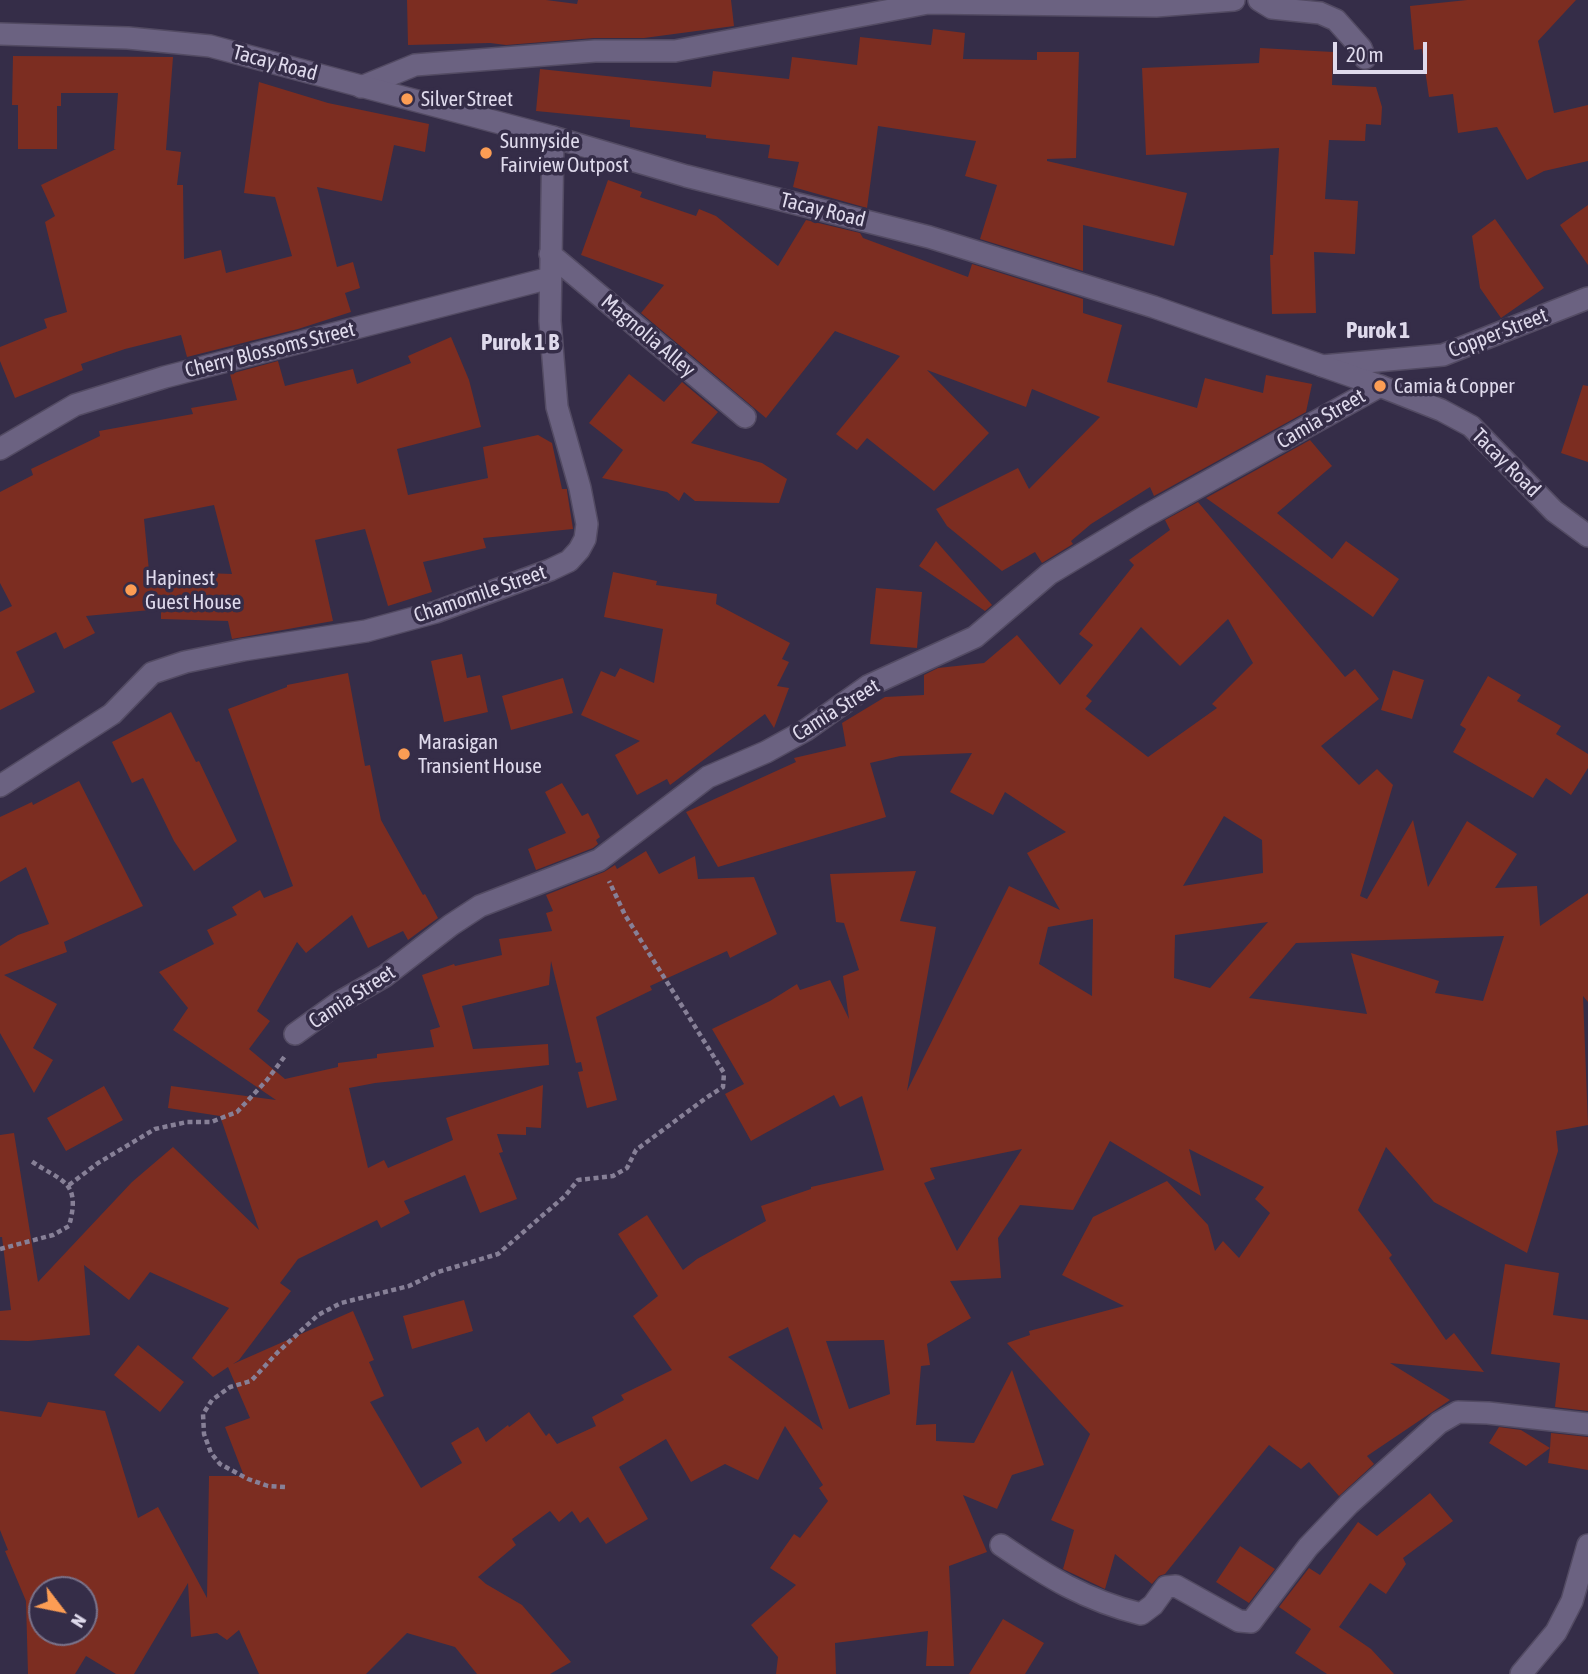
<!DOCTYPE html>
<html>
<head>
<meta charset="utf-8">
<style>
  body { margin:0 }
  #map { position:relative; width:1588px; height:1674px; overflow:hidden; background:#352d48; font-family:"Asap Condensed",sans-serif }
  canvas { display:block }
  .north { position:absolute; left:28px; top:1576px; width:70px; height:70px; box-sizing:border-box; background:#352d48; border:2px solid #79728a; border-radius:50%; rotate:122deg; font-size:19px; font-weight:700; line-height:28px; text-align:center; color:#dfdaec }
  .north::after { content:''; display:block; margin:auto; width:24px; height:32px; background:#fc9d54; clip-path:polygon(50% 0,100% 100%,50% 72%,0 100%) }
  .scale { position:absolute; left:1333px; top:42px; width:94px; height:32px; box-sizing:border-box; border:4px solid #dfdaec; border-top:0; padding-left:9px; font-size:21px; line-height:24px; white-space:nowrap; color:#dfdaec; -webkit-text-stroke:5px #352d48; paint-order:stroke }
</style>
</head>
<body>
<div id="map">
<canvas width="1588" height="1674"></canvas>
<div class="north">N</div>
<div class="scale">20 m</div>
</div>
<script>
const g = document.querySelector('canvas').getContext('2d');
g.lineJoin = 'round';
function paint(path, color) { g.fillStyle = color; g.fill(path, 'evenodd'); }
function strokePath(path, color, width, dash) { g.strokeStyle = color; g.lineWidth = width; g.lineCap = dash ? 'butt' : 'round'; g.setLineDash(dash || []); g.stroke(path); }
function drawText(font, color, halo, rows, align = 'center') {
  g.font = font + ' "Asap Condensed",sans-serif'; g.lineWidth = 7; g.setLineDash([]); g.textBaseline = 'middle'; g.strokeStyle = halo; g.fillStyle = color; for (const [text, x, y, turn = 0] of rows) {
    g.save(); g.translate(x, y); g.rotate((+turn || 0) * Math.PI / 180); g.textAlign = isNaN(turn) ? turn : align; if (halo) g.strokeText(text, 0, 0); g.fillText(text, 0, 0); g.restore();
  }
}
const building = new Path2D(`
  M 407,0 L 546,0 L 577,4 L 578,0 L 731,0 L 734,26 L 644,38 L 594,38 L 506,45 L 490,43 L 408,45 Z
  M 1467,0 L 1576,0 L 1538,41 L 1554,113 L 1588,105 L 1588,161 L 1544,171 L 1527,180 L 1497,127 L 1458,133 L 1453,94 L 1429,97 L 1422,49 L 1414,50 L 1410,6 Z
  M 933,29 L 965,33 L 963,59 L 1037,60 L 1037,52 L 1079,52 L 1076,158 L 1047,159 L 1047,161 L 1187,193 L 1174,246 L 1083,225 L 1083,271 L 980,239 L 997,185 L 965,176 L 976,141 L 878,126 L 867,208 L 793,187 L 799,162 L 768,158 L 770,145 L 706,138 L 706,135 L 630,127 L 630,120 L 536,111 L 540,69 L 711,87 L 713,71 L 789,79 L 792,57 L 857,65 L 860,37 L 931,45 Z
  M 1260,48 L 1333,52 L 1332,85 L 1376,87 L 1382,107 L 1381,125 L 1366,124 L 1365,141 L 1329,140 L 1325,199 L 1358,201 L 1355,254 L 1314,252 L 1316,313 L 1272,314 L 1270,255 L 1273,255 L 1279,148 L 1146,155 L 1142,68 L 1259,63 Z
  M 13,56 L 173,57 L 166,150 L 181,152 L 177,185 L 183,185 L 184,259 L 221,250 L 226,273 L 292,256 L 275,197 L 244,193 L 259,82 L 328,103 L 429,124 L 425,152 L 394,145 L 382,201 L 317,187 L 337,267 L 353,262 L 360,288 L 345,293 L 351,312 L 298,329 L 187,357 L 181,335 L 125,349 L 81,364 L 83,370 L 15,398 L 0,361 L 0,347 L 47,328 L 44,319 L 67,312 L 45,222 L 55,216 L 41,185 L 116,149 L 114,149 L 118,93 L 61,93 L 61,106 L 57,106 L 57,149 L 18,149 L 18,105 L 12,105 Z
  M 608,180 L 642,192 L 640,197 L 696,216 L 699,209 L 716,216 L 778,266 L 806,220 L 860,233 L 863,238 L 968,277 L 972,264 L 1083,299 L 1083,313 L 1122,325 L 1107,382 L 1197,408 L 1205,378 L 1263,393 L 1266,375 L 1312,384 L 1306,412 L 1154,496 L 1150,487 L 1091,524 L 1071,541 L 1073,544 L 1042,563 L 1035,552 L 1002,571 L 947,526 L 936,509 L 1018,468 L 1029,489 L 1100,417 L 1032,389 L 1026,407 L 927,370 L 989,433 L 934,491 L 867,438 L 857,450 L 836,434 L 900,356 L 835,331 L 766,418 L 641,313 L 664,285 L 581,255 Z
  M 1588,205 L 1588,265 L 1560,225 Z
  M 1495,219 L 1544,288 L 1501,318 L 1480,288 L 1472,236 Z
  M 451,337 L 469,380 L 481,427 L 397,449 L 408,495 L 488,478 L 483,447 L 538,435 L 552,443 L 562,489 L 567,489 L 567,491 L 573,529 L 483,538 L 486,548 L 423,562 L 432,592 L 388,606 L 365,529 L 315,540 L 333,621 L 232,639 L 228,621 L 161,619 L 161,609 L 86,616 L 95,633 L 64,649 L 56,632 L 16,652 L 35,692 L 0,710 L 0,612 L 12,606 L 0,583 L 0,492 L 33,475 L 31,469 L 100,436 L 99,431 L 193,414 L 191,408 L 237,400 L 230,374 L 278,361 L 285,386 L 353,369 L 357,384 L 411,363 L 408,356 ZM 214,505 L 232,574 L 149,571 L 144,519 Z
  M 629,374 L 664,402 L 682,382 L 718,412 L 691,443 L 762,463 L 787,479 L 779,503 L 695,501 L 684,492 L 679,501 L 667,492 L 602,478 L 623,450 L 589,423 Z
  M 1583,385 L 1588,386 L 1588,462 L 1561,453 Z
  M 1310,440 L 1332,466 L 1277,513 L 1332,559 L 1346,541 L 1399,579 L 1373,617 L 1206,498 Z
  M 1198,502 L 1345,677 L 1355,669 L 1379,699 L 1321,746 L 1359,785 L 1377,769 L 1393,785 L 1360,896 L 1367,899 L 1413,820 L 1428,887 L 1467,821 L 1517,854 L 1495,888 L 1537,886 L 1540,926 L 1588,893 L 1588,1002 L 1583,996 L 1588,1125 L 1556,1131 L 1558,1151 L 1527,1253 L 1434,1202 L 1386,1147 L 1358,1210 L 1392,1255 L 1389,1258 L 1446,1340 L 1454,1333 L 1484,1372 L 1390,1363 L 1450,1400 L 1367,1456 L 1374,1464 L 1339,1496 L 1309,1462 L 1301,1469 L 1269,1445 L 1165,1574 L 1159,1576 L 1152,1584 L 1115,1554 L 1105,1589 L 1063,1569 L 1074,1530 L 1051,1520 L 1090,1434 L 1007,1343 L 1030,1335 L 1029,1331 L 1124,1306 L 1062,1275 L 1093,1217 L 1167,1181 L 1208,1225 L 1215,1251 L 1223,1241 L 1239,1258 L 1270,1213 L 1255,1199 L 1264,1187 L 1189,1149 L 1201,1196 L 1110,1141 L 1073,1210 L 1020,1205 L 998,1238 L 1001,1278 L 950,1281 L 971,1318 L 927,1344 L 930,1365 L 921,1366 L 916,1425 L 936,1424 L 936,1441 L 974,1443 L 1012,1370 L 1044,1465 L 1012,1475 L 997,1509 L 963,1495 L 987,1552 L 949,1566 L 954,1666 L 926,1666 L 928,1631 L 835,1643 L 836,1674 L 776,1674 L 778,1657 L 751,1625 L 796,1585 L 770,1568 L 794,1534 L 800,1538 L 828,1501 L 819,1488 L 823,1485 L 785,1426 L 758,1480 L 725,1464 L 691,1482 L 666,1439 L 619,1467 L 648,1519 L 606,1544 L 588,1517 L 580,1523 L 572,1511 L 559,1522 L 550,1511 L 512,1539 L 516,1545 L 478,1577 L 486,1584 L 522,1605 L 571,1662 L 550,1674 L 477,1674 L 455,1647 L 407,1633 L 366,1674 L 259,1674 L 239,1630 L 227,1640 L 217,1633 L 191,1637 L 188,1583 L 134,1674 L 116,1674 L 86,1656 L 75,1674 L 28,1674 L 26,1601 L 5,1551 L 8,1550 L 0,1530 L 0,1411 L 41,1417 L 48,1402 L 105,1411 L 138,1518 L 158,1507 L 207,1598 L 209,1476 L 244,1476 L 225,1427 L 250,1418 L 228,1367 L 213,1377 L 192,1358 L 229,1308 L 150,1272 L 129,1300 L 84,1265 L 90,1335 L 28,1341 L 0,1340 L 0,1311 L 11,1310 L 2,1237 L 0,1237 L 0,1135 L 14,1133 L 38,1282 L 132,1182 L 173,1147 L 259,1230 L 220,1116 L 168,1108 L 171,1086 L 276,1100 L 173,1030 L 188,1008 L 159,972 L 214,944 L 207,930 L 237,915 L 232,907 L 260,890 L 264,898 L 293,886 L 228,709 L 287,687 L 287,685 L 348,673 L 365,766 L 370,765 L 381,820 L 423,895 L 425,894 L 438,918 L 408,940 L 403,931 L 368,948 L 352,915 L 306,953 L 297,942 L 257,1011 L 270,1021 L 249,1049 L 285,1079 L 338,1067 L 338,1063 L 377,1058 L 377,1054 L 434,1047 L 430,1030 L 440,1027 L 422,975 L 454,964 L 455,966 L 502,955 L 499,939 L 552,931 L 546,913 L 553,911 L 546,895 L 604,872 L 615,865 L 617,869 L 646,851 L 659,874 L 695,856 L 698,879 L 754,877 L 777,934 L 730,958 L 727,951 L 650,986 L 652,990 L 596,1017 L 617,1100 L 587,1108 L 578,1072 L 583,1071 L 581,1062 L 576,1063 L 551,961 L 549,985 L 462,1006 L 473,1049 L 548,1044 L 549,1065 L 375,1083 L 349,1088 L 368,1168 L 384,1160 L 388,1168 L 453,1140 L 446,1118 L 543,1085 L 541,1128 L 526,1127 L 526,1135 L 497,1134 L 503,1152 L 499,1153 L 517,1199 L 480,1213 L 465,1175 L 404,1201 L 410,1213 L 381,1228 L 377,1220 L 298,1259 L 280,1283 L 291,1291 L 239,1360 L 233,1364 L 353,1311 L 374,1360 L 369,1362 L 384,1396 L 370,1402 L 421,1488 L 462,1463 L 451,1443 L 478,1427 L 486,1442 L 508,1425 L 509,1427 L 529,1412 L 546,1436 L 549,1433 L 557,1444 L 596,1426 L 592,1417 L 624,1400 L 621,1395 L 672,1370 L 633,1316 L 658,1296 L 618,1234 L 647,1215 L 683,1270 L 697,1259 L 766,1221 L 761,1206 L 811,1189 L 811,1187 L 884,1170 L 862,1096 L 840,1107 L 834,1095 L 751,1141 L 725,1094 L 744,1084 L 712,1029 L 770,1001 L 797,984 L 800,990 L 830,980 L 849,1019 L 843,976 L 859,970 L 844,923 L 836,922 L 830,874 L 916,871 L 900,921 L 936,927 L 907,1091 L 1009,886 L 1060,910 L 1027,853 L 1066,832 L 1005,792 L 993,815 L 950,792 L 972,753 L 900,756 L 870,763 L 886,817 L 718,867 L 686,812 L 796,762 L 794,758 L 846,746 L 842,723 L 885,697 L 924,695 L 924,675 L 938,668 L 984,663 L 1017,635 L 1060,685 L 1093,645 L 1079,634 L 1134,565 L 1129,560 L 1170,530 L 1165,520 ZM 1228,619 L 1253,663 L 1212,704 L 1217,708 L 1148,757 L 1085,709 L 1092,701 L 1086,696 L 1141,627 L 1180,666 ZM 1224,816 L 1262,840 L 1263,873 L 1183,886 ZM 1093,919 L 1092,996 L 1039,964 L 1048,927 ZM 1268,922 L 1210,988 L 1174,978 L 1175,935 ZM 1504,936 L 1483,1001 L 1435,993 L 1439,981 L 1351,953 L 1367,1014 L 1249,998 L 1296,943 ZM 1022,1149 L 957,1251 L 924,1183 L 935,1179 L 930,1168 ZM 788,1327 L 823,1430 L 728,1357 ZM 884,1340 L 890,1394 L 849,1409 L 826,1341 ZM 42,1590 L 84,1590 L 84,1632 L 42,1632 Z
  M 936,541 L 992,605 L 985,611 L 919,566 Z
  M 613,572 L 657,581 L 656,585 L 717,594 L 716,604 L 790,643 L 782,659 L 789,662 L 777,686 L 789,688 L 774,728 L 765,714 L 670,785 L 667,779 L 637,795 L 615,755 L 640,741 L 581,715 L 601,671 L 615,677 L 620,668 L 654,683 L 663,629 L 604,617 Z
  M 876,588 L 922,592 L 917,648 L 870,644 Z
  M 462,654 L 467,678 L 480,675 L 488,712 L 444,722 L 431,661 Z
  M 1393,670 L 1424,680 L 1412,719 L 1381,710 Z
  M 1488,676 L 1521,695 L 1517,701 L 1561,726 L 1556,734 L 1588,754 L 1588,768 L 1571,795 L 1546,778 L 1533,798 L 1453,752 L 1466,729 L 1460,725 Z
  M 563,678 L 573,713 L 511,730 L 502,696 Z
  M 171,712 L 196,762 L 199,761 L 237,841 L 194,871 L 174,841 L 143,778 L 132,783 L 112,742 Z
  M 79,781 L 143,906 L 64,942 L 67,952 L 4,975 L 57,1004 L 33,1048 L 53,1060 L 34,1093 L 0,1033 L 0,946 L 18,935 L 49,924 L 26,867 L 0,882 L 0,817 L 32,802 L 33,805 Z
  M 562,783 L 582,816 L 588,813 L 600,837 L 596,840 L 598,844 L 593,848 L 536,870 L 528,849 L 566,833 L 545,792 Z
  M 104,1086 L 123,1120 L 66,1151 L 47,1118 Z
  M 1505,1264 L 1559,1273 L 1553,1315 L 1588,1320 L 1588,1411 L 1555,1407 L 1560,1363 L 1491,1354 Z
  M 464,1300 L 473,1331 L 412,1349 L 403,1316 Z
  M 138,1345 L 184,1382 L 160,1412 L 114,1375 Z
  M 1499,1427 L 1521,1430 L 1550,1448 L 1551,1433 L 1588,1437 L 1588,1470 L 1548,1463 L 1550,1448 L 1526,1466 L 1489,1443 Z
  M 1430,1493 L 1453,1521 L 1403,1558 L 1406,1564 L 1386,1594 L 1370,1583 L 1339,1627 L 1371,1649 L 1394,1674 L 1327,1674 L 1295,1653 L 1311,1629 L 1279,1607 L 1309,1568 L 1320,1575 L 1358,1522 L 1377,1536 Z
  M 1240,1546 L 1275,1569 L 1249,1603 L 1216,1582 Z
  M 1003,1619 L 1044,1643 L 1025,1674 L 969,1674 Z`);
const path = new Path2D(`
  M 69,1185 L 98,1163 L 155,1129 L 187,1122 L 211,1122 L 237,1112 L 267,1080 L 285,1056
  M 0,1249 L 53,1235 L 69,1226 C 82,1179 60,1182 30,1160
  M 285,1487 L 268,1486 L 248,1479 L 220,1464 L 211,1453 L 204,1434 L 203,1414 L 212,1400 L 230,1387 L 251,1381 L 278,1352 L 318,1315 L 341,1303 L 409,1286 L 438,1272 L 498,1254 L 565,1196 L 578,1180 L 613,1176 L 627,1168 L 636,1150 L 706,1098 L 723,1087 L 724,1073 L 625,915 L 609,881`);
const street = new Path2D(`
  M 1259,0 L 1272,8 L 1320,13 L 1336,20 L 1361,48 L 1365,58
  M 361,87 L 415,65 L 595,51 L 675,51 L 928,3 L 1156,6 L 1234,0
  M 550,254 L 745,417
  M 1322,366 L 1443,355 L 1588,298
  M 0,449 L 75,405 L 165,377 L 550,278
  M 0,786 L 112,714 L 152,673 L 185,662 L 243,650 L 366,631 L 436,612 L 550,570 L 569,561 L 579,550 L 585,539 L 587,524 L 580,488 L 557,407 L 550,321 L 553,137
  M 295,1034 L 338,1003 L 385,976 L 451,925 L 480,906 L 599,860 L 708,777 L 766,752 L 806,730 L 868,686 L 975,637 L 1049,574 L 1144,517 L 1380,386
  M 1001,1545 C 1048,1577 1085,1600 1141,1614 L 1153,1605 L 1166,1587 L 1176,1586 L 1239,1621 L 1251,1622 L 1308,1547 L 1349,1504 L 1439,1423 L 1458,1412 L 1488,1413 L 1588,1424
  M 1521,1674 L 1556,1632 L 1572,1601 L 1588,1545`);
const secondary = new Path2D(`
  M 0,34 L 128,38 L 210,46 L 553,137 L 686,176 L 929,237 L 1154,307 L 1380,386 L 1441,410 L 1471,426 L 1554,511 L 1588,536`);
const markers = [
  [407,99,7,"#fc9d54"],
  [486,153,7,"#fc9d54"],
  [1380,386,7,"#fc9d54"],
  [131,590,7,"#fc9d54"],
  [404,754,7,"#fc9d54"]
];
const streetNames = [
  ["Tacay Road",275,63,15],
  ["Tacay Road",823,210,14],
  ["Copper Street",1498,333,-21],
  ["Magnolia Alley",648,336,40],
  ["Cherry Blossoms Street",270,350,-14],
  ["Camia Street",1321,419,-30],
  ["Tacay Road",1506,463,45],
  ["Chamomile Street",480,594,-19],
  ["Camia Street",836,710,-32],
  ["Camia Street",352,997,-33]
];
const poiNames = [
  ["Silver Street",421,99],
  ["Sunnyside",500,141],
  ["Fairview Outpost",500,165],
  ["Camia & Copper",1394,386],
  ["Hapinest",145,578],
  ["Guest House",145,602],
  ["Marasigan",418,742],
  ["Transient House",418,766]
];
const neighbourhoodNames = [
  ["Purok 1",1378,331],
  ["Purok 1 B",520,343]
];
paint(building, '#7c2d21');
strokePath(street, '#534b63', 24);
strokePath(secondary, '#534b63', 24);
strokePath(path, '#878097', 4.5, [5, 3.5]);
strokePath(street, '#6b6281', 21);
strokePath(secondary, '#6b6281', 21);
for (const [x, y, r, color] of markers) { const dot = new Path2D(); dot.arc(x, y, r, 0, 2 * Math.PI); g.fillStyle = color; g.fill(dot); strokePath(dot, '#352d48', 2.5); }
drawText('21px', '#dfdaec', '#352d48', streetNames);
drawText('21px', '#dfdaec', '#352d48', poiNames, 'left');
drawText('bold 23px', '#dfdaec', '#352d48', neighbourhoodNames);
</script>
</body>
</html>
